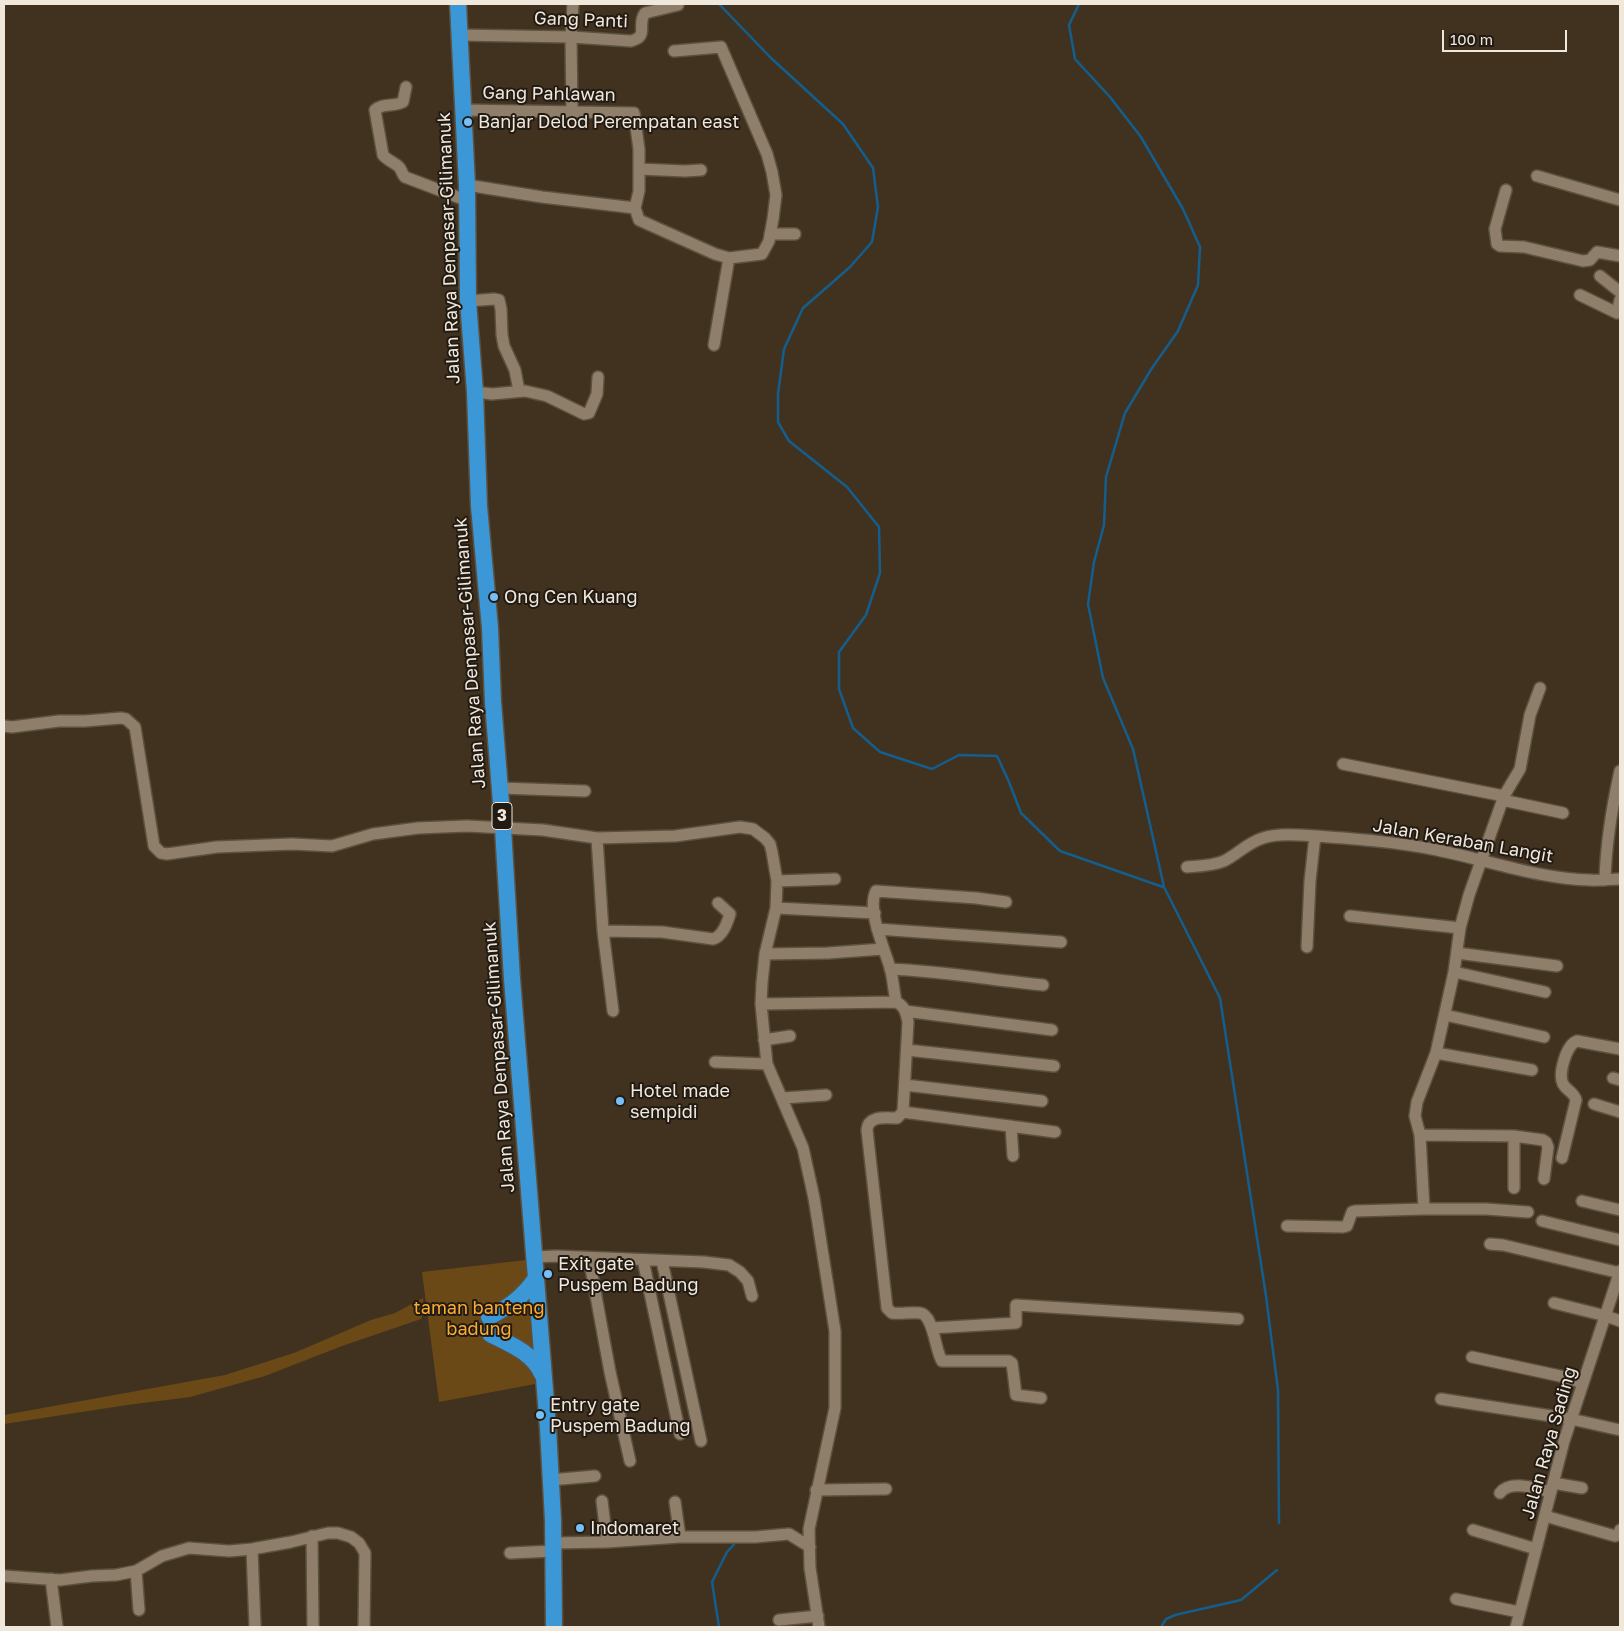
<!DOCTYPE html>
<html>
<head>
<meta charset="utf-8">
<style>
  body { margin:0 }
  #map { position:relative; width:1624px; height:1631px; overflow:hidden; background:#413220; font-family:"Golos Text",sans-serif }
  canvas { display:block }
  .frame { position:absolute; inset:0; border:5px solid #f1e8dc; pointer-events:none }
  .scale { position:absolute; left:1442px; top:30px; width:125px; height:22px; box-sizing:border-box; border:2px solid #f1e8dc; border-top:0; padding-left:6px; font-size:15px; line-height:18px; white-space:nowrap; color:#f1e8dc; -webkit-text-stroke:4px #221b13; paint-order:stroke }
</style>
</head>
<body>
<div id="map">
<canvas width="1624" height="1631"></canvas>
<div class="frame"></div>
<div class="scale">100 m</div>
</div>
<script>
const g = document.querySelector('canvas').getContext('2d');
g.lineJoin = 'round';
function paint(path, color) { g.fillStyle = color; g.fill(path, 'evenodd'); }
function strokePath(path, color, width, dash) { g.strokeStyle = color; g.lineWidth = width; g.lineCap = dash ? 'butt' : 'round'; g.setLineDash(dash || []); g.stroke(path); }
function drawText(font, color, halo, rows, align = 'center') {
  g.font = font + ' "Golos Text",sans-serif'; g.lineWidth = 4; g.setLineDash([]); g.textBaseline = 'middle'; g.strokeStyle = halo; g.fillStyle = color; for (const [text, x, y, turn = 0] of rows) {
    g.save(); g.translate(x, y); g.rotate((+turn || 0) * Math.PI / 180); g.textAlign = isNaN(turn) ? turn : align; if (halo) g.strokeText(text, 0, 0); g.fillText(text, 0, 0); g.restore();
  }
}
const green = new Path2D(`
  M 526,1260 L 535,1384 L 439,1402 L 422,1272 Z
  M 423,1298 L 424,1311 L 421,1319 L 342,1346 L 265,1376 L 190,1397 L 127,1405 L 4,1424 L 4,1415 L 225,1375 L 294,1353 L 371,1320 L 395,1313 Z`);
const stream = new Path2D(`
  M 719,4 L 771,58 L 843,124 L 873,168 L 878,207 L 872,242 L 850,267 L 803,308 L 784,349 L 778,394 L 778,422 L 789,441 L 847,487 L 879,527 L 880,573 L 866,615 L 839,652 L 839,689 L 853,728 L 880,752 L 932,769 L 959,755 L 997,756 L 1009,782 L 1021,813 L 1060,851 L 1163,887
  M 1079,4 L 1069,25 L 1075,59 L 1110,97 L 1141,137 L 1183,209 L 1200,247 L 1198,285 L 1178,331 L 1152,368 L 1125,413 L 1106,477 L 1104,525 L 1094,562 L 1088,604 L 1103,678 L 1133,749 L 1164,887 L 1220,998 L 1266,1296 L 1278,1390 L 1279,1523
  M 719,1627 L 712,1582 L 727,1552 L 737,1541
  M 1161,1627 L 1166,1619 L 1175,1615 L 1241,1600 L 1277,1570`);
const minor = new Path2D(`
  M 459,35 L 571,37 L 631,41 C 650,36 636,25 645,13 L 678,5
  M 406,87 L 403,102 C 394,107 382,103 375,110 L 383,155 C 387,160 393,162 398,166 C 402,169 401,173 405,177 L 468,201
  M 464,110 L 634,113 L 639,149 L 639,191 L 635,208 L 639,220 L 715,254 L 729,258 L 762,254 L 769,241 L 773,219 L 776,195 L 772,172 L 767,154 L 721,47 L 674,51
  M 572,112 L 571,37 L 573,4
  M 639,169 L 685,171 L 701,170
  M 1537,176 L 1620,200
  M 467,185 L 542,197 L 635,208
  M 1506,190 L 1495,229 L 1497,244 L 1500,246 L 1524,247 L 1583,261 L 1590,260 L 1597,252 L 1620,256
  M 770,234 L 795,234
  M 1600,276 L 1620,292
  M 1580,295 L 1617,313 L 1620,300
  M 468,301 L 494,299 L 499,300 L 501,309 L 502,335 L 504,346 L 515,370 L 519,391
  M 714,345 L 729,258
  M 475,392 L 492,394 L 525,391 L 547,396 L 584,414 L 589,413 L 597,394 L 598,377
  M 4,726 L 12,727 L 59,721 L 85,721 L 121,718 L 126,719 L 135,727 L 154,846 L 161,853 L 167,854 L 217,847 L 292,844 L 332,846 L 373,834 L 418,828 L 467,826 L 543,830 L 597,838 L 675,836 L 740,827 L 753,829 L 765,838 L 770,844 L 772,852 L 777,881 L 776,908 L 765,954 L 762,983 L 761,1004 L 767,1064 L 803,1148 L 814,1198 L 835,1331 L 835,1408 L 809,1529 L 810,1568 L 819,1627
  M 1343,764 L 1504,796
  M 500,788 L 585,791
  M 1502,800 L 1563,813
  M 597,838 L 603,931 L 613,1011
  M 1187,867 C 1200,866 1212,866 1224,861 C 1238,854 1247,843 1263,838 C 1279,833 1300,835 1316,836 C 1357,839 1397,842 1437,850 C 1487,860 1540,879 1590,880 C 1600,881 1610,879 1620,879
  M 1605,880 C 1606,843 1612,807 1620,771
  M 777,881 L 835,879
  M 776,908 L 875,913
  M 1350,916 L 1460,928
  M 877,929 L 1061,942
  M 603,931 L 662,932 L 713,939 C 723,936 727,923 730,914 L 718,903
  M 1307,947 L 1310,881 L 1315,836
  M 1457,953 L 1557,966
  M 765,954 L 828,953 L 883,949
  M 890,969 C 941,971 992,980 1043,985
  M 1454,972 L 1545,992
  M 896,1002 C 894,991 893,981 891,971 C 886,952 866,910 876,891 L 976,898 L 1006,902
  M 761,1004 L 896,1002 C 905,1006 906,1013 908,1022 L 903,1112 L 1055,1132
  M 905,1011 L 1052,1030
  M 1445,1015 L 1544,1037
  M 764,1040 L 790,1036
  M 907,1050 L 1054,1066
  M 1436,1053 L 1532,1070
  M 715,1062 L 767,1064
  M 1613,1078 L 1620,1080
  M 905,1085 L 1042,1101
  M 783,1098 L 826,1095
  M 1594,1104 L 1620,1112
  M 903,1112 L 897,1118 C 886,1118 868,1115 867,1130 L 887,1308 L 892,1313 C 901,1314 911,1312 920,1313 C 934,1315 935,1351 942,1361 L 1009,1361 L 1012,1363 L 1016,1395 L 1041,1398
  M 1011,1126 L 1013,1156
  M 1420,1135 L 1514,1136 L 1543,1140 L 1546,1142 L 1548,1147 L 1544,1179
  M 1562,1158 L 1576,1100 C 1574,1092 1567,1091 1563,1084 C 1558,1074 1566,1045 1577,1041 L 1620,1049
  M 1514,1188 L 1514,1136
  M 1582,1201 L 1620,1210
  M 1424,1209 L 1420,1135 L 1415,1116 L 1417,1102 L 1436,1053 L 1454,972 L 1460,928 L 1469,895 L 1504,796 L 1520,769 L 1530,715 L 1540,688
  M 1542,1221 L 1620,1240
  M 1287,1226 L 1343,1227 L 1347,1226 L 1352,1212 L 1355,1211 L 1424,1209 L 1486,1209 L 1528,1212
  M 1490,1244 L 1503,1245 L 1620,1273
  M 534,1257 L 556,1256 L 704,1262 L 729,1265 L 740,1272 L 748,1281 L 752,1296
  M 589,1258 L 610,1372 L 630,1461
  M 643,1260 L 680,1434
  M 662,1261 L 701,1441
  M 1554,1303 L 1606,1316 L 1620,1321
  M 932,1328 L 1016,1323 L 1016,1305 L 1238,1319
  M 1472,1357 L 1560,1376 L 1583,1383
  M 1441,1399 L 1571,1419 L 1620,1430
  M 550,1480 L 595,1476
  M 1553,1483 L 1582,1488
  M 816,1490 L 886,1489
  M 1500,1493 C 1510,1479 1537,1489 1551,1492
  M 602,1501 L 607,1542
  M 675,1502 L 680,1537
  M 1545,1516 L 1615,1536 L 1619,1535 L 1620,1530
  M 1473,1530 L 1536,1549
  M 312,1536 L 313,1627
  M 552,1543 L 607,1542 L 680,1537 L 755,1537 L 789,1534 L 810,1547
  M 252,1549 L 255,1627
  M 510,1553 L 553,1551
  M 136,1571 L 139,1610
  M 4,1576 L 60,1580 L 92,1576 L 116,1575 L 136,1571 L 162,1556 L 189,1548 L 229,1551 L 252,1549 L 291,1542 L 328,1533 L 338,1533 L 351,1537 L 359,1543 L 365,1553 L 364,1627
  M 51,1579 L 57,1627
  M 1456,1599 L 1519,1612
  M 779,1620 L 818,1616
  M 1516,1627 L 1564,1441 L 1620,1271`);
const highway = new Path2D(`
  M 458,4 L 467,185 L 468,301 L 475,392 L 479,506 L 490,628 L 493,702 L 503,828 L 512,979 L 548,1428 L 553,1520 L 554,1627
  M 489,1317 C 509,1307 523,1297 536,1278
  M 490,1334 C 510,1344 533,1353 542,1374`);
const markers = [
  [468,122,5,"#77c0f7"],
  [494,597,5,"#77c0f7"],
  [620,1101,5,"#77c0f7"],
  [548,1274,5,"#77c0f7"],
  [540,1415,5,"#77c0f7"],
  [580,1528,5,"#77c0f7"]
];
const shields = [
  [502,816,20]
];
const shieldNames = [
  ["3",502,816]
];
const streetNames = [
  ["Gang Panti",581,20,2],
  ["Gang Pahlawan",549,94,1],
  ["Jalan Raya Denpasar-Gilimanuk",449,248,-92],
  ["Jalan Raya Denpasar-Gilimanuk",470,653,-94],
  ["Jalan Keraban Langit",1463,841,10],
  ["Jalan Raya Denpasar-Gilimanuk",499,1057,-94],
  ["Jalan Raya Sading",1549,1443,-74]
];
const poiNames = [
  ["Banjar Delod Perempatan east",478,122],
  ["Ong Cen Kuang",504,597],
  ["Hotel made",630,1091],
  ["sempidi",630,1112],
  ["Exit gate",558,1264],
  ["Puspem Badung",558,1285],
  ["Entry gate",550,1405],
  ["Puspem Badung",550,1426],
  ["Indomaret",590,1528]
];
const parkNames = [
  ["taman banteng",479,1308],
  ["badung",479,1329]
];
paint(green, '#6b4917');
strokePath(stream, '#145e8d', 2.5);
strokePath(minor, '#5c503f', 14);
strokePath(highway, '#5c503f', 19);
strokePath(minor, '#8f7e69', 11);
strokePath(highway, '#3b97d6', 16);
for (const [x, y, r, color] of markers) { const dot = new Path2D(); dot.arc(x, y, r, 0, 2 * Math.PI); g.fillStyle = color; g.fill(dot); strokePath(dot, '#221b13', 2); }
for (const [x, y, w] of shields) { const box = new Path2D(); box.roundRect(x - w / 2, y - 13.5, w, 27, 4); g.fillStyle = '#221b13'; g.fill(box); strokePath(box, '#f1e8dc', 1); }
drawText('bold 16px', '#f1e8dc', null, shieldNames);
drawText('18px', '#f1e8dc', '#221b13', streetNames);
drawText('18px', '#f1e8dc', '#221b13', poiNames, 'left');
drawText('18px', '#fcad31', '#221b13', parkNames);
</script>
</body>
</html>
